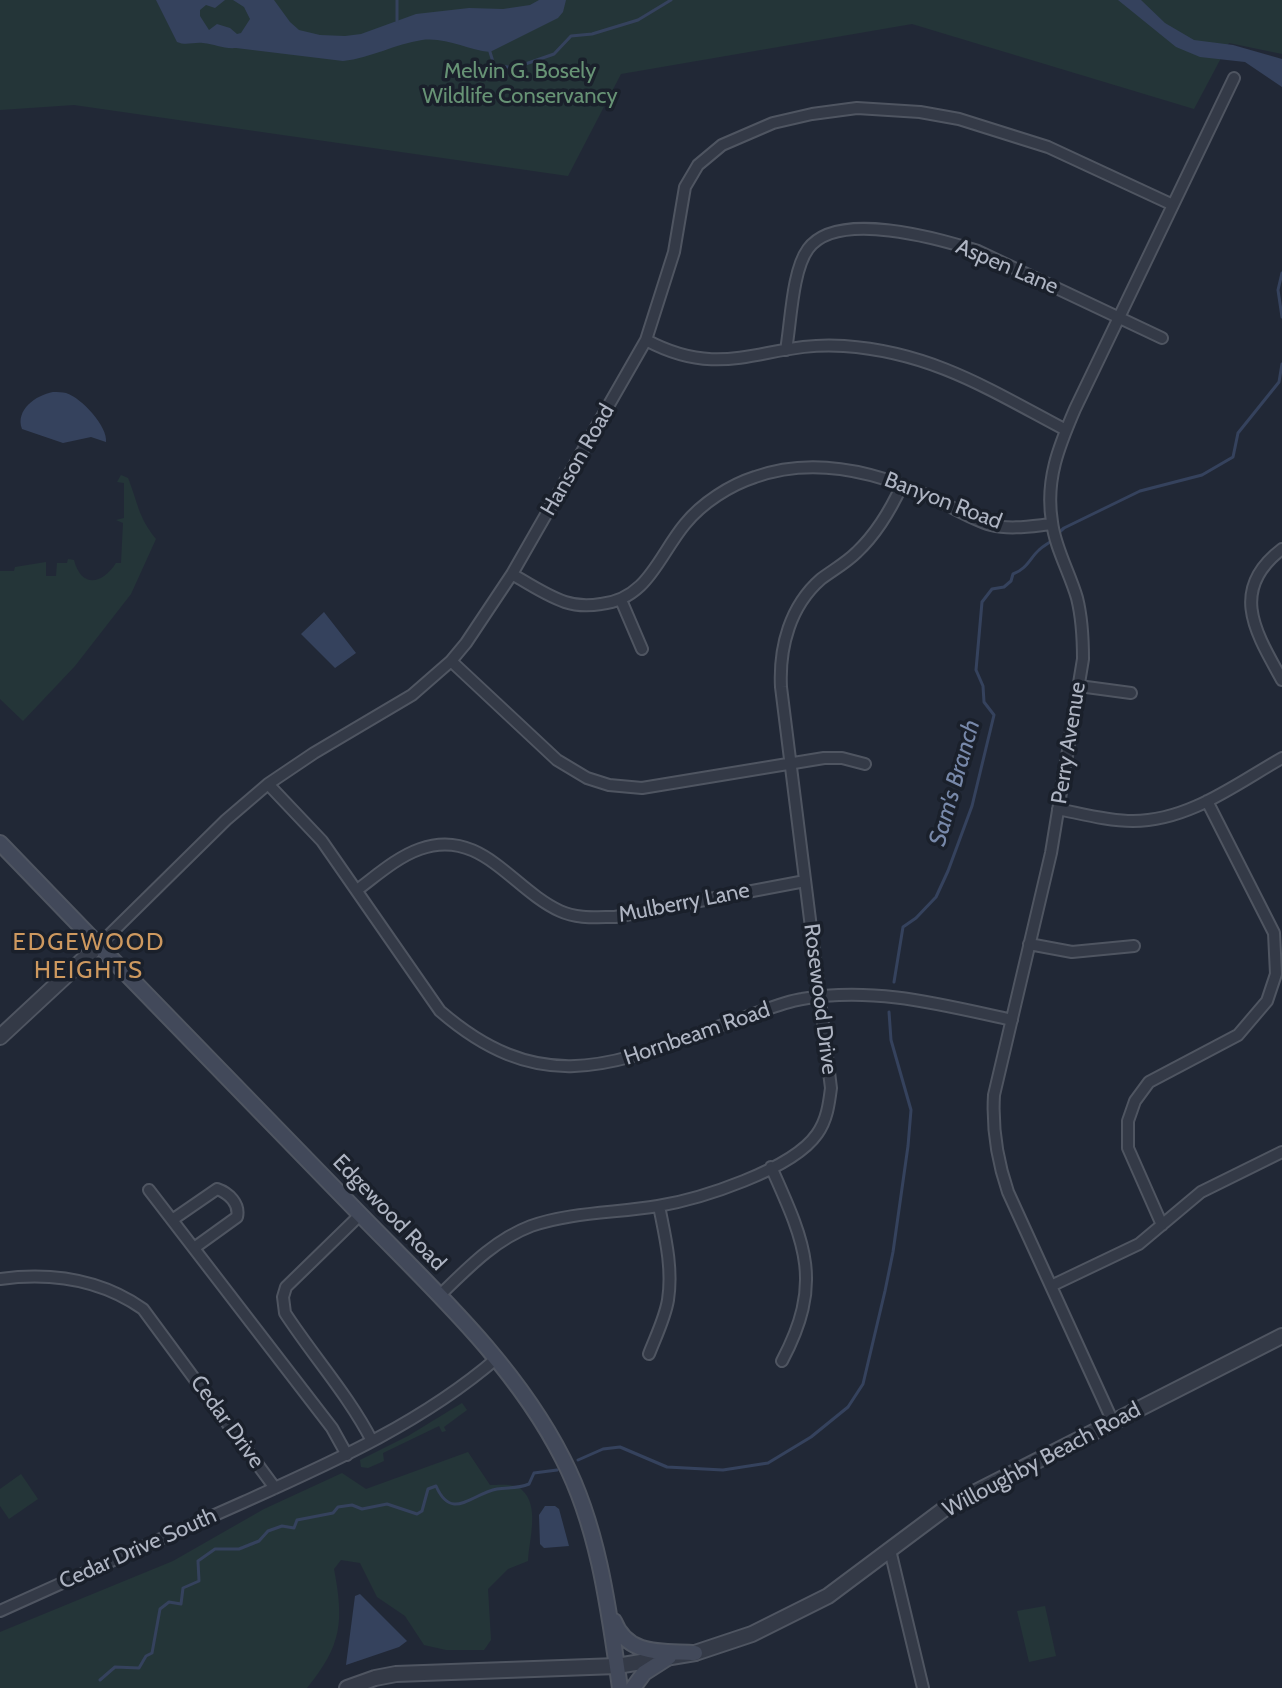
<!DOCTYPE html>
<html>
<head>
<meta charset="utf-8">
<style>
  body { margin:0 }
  canvas { display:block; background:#212836 }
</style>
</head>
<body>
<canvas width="1282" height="1688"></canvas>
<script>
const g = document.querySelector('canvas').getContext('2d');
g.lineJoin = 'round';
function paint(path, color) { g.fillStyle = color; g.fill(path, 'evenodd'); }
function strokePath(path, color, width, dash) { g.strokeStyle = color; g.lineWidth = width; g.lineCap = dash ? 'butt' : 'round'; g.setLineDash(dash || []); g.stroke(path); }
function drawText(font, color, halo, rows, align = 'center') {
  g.font = font + ' Cabin,sans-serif'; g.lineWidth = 7; g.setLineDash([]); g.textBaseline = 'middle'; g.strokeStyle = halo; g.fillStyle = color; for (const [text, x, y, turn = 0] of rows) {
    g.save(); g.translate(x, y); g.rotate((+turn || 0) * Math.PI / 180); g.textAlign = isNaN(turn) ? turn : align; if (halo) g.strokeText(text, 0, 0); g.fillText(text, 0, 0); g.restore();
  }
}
const green = new Path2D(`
  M 0,0 L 1282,0 L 1282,54 L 1229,43 L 1194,109 L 912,24 L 621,74 L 568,176 L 74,105 L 0,110 Z
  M 121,475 L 128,478 C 138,503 138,517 156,539 L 131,594 L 75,666 L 23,721 L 0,699 L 0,571 L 14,571 L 15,567 L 46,562 L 46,576 L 56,576 L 57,563 L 67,563 L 68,559 L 74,560 C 81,588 102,585 116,563 L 121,563 L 123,523 L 116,520 L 124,518 L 124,483 L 117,482 Z
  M 462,1403 L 467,1410 L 444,1427 L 446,1431 L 442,1432 L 439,1426 L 383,1453 L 384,1461 L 368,1468 L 361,1467 L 360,1460 L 408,1436 Z
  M 468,1452 L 490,1485 C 500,1485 515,1483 522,1490 C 540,1506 529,1540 528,1561 L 508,1569 L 488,1589 L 491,1640 L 484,1650 L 446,1650 L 424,1645 L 405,1616 L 377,1597 L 360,1563 L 341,1560 L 334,1569 C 344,1622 342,1645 307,1688 L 0,1688 L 0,1632 L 173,1561 L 264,1509 L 342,1473 L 366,1489 Z
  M 21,1474 L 38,1499 L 9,1519 L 0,1506 L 0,1489 Z
  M 1045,1606 L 1056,1656 L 1029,1662 L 1017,1611 Z`);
const water = new Path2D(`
  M 156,0 L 225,0 L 215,8 L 206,5 L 200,10 L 200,16 L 209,30 L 217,24 L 230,28 L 237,34 L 241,33 L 250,19 L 244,7 L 233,0 L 274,0 L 290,22 L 299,30 L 320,35 L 345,36 L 361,34 L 416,14 L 469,8 L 503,9 L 530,5 L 539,0 L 566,0 L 563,12 L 558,18 L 490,52 C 467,50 447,37 422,40 C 395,44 371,58 343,61 L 236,48 C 223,49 215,44 203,43 C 193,42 186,46 177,42 Z
  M 1118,0 L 1141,0 L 1165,23 L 1194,40 L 1233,45 L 1282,59 L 1282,87 L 1245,62 L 1200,57 L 1176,47 Z
  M 53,392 C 58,392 62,392 66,393 C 82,398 108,427 106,442 L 91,437 L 63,443 L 22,429 C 15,410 36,395 53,392 Z
  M 324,612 L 356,653 L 335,668 L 301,634 Z
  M 545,1506 L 555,1506 L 559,1509 L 569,1546 L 544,1548 L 540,1544 L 539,1515 Z
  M 360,1594 L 407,1641 L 399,1647 L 346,1665 L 355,1596 Z`);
const stream = new Path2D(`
  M 397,0 L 397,21
  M 490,52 L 494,65 L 514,68 L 554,54 L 571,36 L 592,34 L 638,20 L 671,0
  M 1282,273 L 1278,290 L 1282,317
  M 1056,535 L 1064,528 L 1140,491 L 1202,475 L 1233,457 L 1238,433 L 1279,382 L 1282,364
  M 894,982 L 903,927 L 916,918 L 936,897 L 948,871 L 972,806 L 994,715 L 984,702 L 983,686 L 976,670 L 982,602 L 992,589 L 1004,587 L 1011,581 L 1013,574 C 1027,569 1030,558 1039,550 C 1043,546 1048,544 1051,541
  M 578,1460 L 603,1449 L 620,1447 L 667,1467 L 723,1470 L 768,1463 L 811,1437 L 848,1407 L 863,1384 L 885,1291 L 893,1252 L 908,1146 L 911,1110 L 891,1040 L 889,1012
  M 100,1680 L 115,1667 L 139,1668 L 146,1656 L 152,1653 L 160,1609 L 169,1602 L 181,1604 L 183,1588 L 199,1581 L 198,1561 L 215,1549 L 239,1549 L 259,1541 L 268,1531 L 282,1526 L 294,1528 L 297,1520 L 333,1513 L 338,1507 L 352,1505 L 362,1509 L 387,1504 L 417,1514 L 422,1511 L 428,1489 L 436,1486 C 452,1522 471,1494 497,1489 C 508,1487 517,1489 529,1484 L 534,1473 L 557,1470`);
const minor = new Path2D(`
  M 646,340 C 726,383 766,340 844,346 C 932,352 990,390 1066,430
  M 786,350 C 791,322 792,271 808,249 C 837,209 940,239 978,251 L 1162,338
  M 1282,549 C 1228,590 1256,633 1282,680
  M 512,574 C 529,584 547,596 565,602 C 577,606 589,606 601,604 C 648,599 659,555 685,524 C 702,503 730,485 755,477 C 813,456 877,472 931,497 C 951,506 970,519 991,525 C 1011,530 1032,526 1052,524
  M 621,600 L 642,649
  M 451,661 L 557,760 L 587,778 L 609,785 L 642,788 L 824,758 L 842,758 L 865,764
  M 1079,686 L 1131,693
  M 268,784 L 322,841 L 440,1011 C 550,1106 626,1058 745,1017 C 763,1011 783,1002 802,999 C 873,986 943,1005 1012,1020
  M 1058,809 C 1083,814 1108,821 1133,821 C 1189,821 1236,784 1282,758
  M 357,890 C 376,876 397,857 420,849 C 481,827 512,889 560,911 C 577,919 597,917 615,917 L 805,881
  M 1029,944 L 1072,952 L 1134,946
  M 99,945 L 226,820 L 268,784 L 314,753 L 412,695 L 451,661 L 466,643 L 512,574 L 646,340 L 674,252 L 685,187 L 698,165 L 722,145 L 773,123 L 812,114 L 857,108 L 920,112 L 959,119 L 1048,147 L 1173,205
  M 771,1167 C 805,1243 824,1282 782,1361
  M 149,1190 L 332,1428 L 347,1455
  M 360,1215 L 286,1287 L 283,1297 L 285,1313 C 313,1356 349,1396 372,1441
  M 172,1220 L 217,1189 C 229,1193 240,1204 237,1217 L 194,1248
  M 1162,1225 L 1128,1148 L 1128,1121 L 1135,1101 L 1149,1082 L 1238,1035 L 1267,1001 L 1276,974 L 1274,933 L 1207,801
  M 0,1279 C 52,1272 100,1279 143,1309 L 275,1488
  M 1051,1286 L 1139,1244 L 1201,1192 L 1282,1152
  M 439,1296 C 467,1269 494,1240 531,1226 C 571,1212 616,1213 658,1206 C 700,1199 792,1170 817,1134 C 827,1120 829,1104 831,1088 L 781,687 C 779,647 790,606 821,579 C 833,570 846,563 857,552 C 876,534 891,509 902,485
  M 649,1354 C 656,1336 665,1318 668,1300 C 673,1268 665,1236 659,1206
  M 1113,1422 L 1008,1192 C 997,1160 992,1129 994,1095 L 1051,853 L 1083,659 C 1083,639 1082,618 1077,598 C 1070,573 1055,548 1052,522 C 1045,480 1059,446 1075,409 L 1234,78
  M 890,1550 L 923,1688
  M 0,1611 C 81,1574 163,1538 244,1502 C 333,1462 423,1422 497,1358`);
const tertiary = new Path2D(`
  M 0,1037 L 99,945
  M 347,1688 L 375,1678 L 396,1674 L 617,1666 L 695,1653 L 752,1634 L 828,1596 L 943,1510 L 966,1497 L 1282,1336`);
const secondary = new Path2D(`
  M 0,843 C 116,964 234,1084 350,1204 C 427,1284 513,1360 563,1459 C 599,1529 609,1611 620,1688
  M 614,1621 C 628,1657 663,1651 695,1653
  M 633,1688 L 644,1673 L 669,1657`);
const parkNames = [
  ["Melvin G. Bosely",520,72],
  ["Wildlife Conservancy",520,97]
];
const streetNames = [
  ["Aspen Lane",1007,267,23],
  ["Hanson Road",578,460,-60],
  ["Banyon Road",943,501,21],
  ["Perry Avenue",1069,743,-81],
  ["Mulberry Lane",684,903,-11],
  ["Rosewood Drive",820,999,83],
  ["Hornbeam Road",697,1034,-19],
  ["Edgewood Road",389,1213,46],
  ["Cedar Drive",227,1422,54],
  ["Willoughby Beach Road",1042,1460,-28],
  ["Cedar Drive South",138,1549,-24]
];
const waterNames = [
  ["Sam's Branch",955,783,-74]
];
const neighbourhoodNames = [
  ["EDGEWOOD",89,943],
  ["HEIGHTS",89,971]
];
paint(green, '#243538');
paint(water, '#35425d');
strokePath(stream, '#35425d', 3);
strokePath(minor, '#4f5561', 14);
strokePath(tertiary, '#4f5561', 18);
strokePath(secondary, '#4f5561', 18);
strokePath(minor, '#343a47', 10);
strokePath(tertiary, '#343a47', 14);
strokePath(secondary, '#42495a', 14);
drawText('22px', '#679375', '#1a202b', parkNames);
drawText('22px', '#afb5c3', '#1a202b', streetNames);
drawText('italic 24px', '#7889aa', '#1a202b', waterNames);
g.letterSpacing = '2px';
drawText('24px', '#ce995f', '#1a202b', neighbourhoodNames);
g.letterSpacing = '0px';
</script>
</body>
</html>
